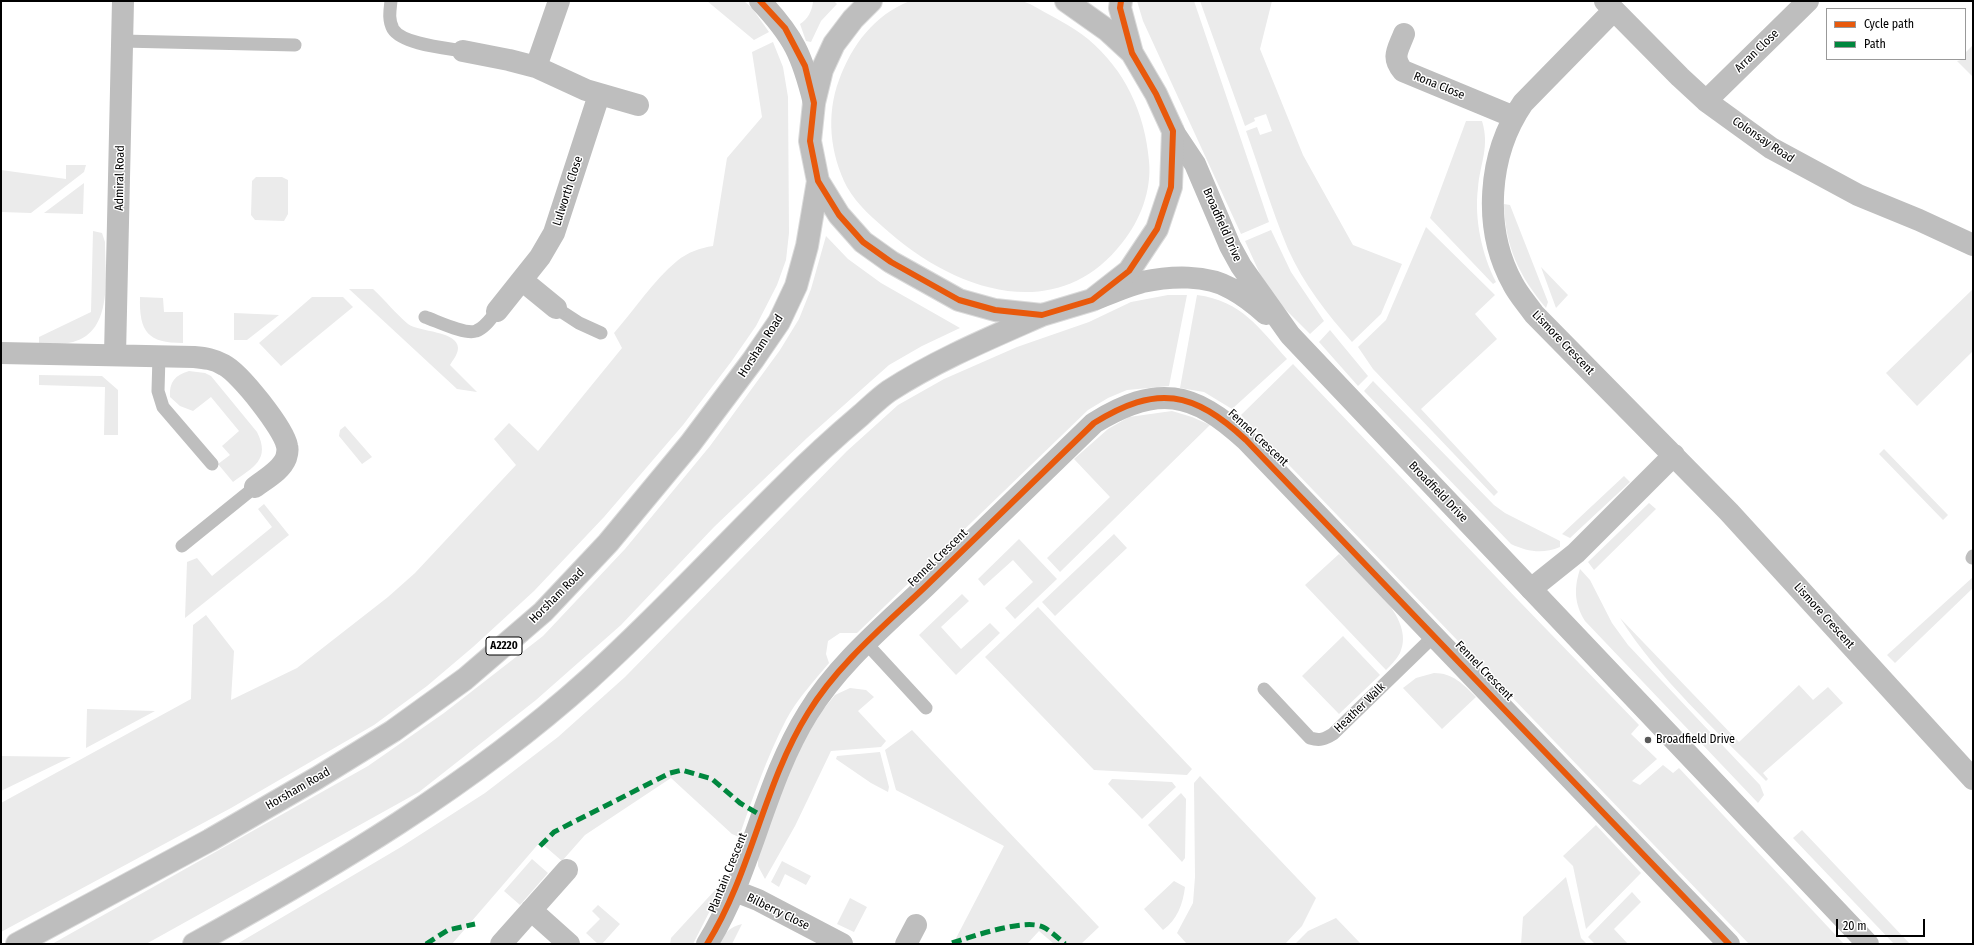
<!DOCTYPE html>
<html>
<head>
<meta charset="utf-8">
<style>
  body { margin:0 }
  #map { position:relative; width:1974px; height:945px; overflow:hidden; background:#fff; font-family:"Fira Sans Condensed",sans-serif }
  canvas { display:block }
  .frame { position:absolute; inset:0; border:2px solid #000; pointer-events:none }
  .legend { position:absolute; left:1826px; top:8px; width:140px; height:52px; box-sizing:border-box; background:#fff; border:1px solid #999; margin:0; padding:5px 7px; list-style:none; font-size:12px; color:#000 }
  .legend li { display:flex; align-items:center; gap:8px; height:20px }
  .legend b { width:20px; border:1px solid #999 }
  .scale { position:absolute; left:1836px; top:919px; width:89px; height:18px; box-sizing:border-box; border:2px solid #000; border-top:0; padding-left:5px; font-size:12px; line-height:14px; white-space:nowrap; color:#000; -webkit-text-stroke:3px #fff; paint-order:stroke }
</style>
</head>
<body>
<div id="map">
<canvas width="1974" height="945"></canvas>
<div class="frame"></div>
<ul class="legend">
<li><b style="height:5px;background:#e8590c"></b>Cycle path</li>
<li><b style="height:5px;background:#00873e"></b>Path</li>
</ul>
<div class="scale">20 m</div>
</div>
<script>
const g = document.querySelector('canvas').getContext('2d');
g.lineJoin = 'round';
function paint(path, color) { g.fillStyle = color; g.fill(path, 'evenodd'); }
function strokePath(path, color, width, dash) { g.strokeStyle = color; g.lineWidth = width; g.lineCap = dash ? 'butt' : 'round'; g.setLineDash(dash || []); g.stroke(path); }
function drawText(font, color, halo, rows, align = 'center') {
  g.font = font + ' "Fira Sans Condensed",sans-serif'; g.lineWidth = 3; g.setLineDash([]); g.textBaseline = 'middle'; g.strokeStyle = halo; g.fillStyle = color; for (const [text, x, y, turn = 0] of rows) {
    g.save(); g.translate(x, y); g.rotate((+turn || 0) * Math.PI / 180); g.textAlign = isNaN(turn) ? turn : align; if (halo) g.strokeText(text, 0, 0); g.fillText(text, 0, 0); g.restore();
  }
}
const green = new Path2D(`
  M 707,1 L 744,1 L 752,8 L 769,32 L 754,40 Z
  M 834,1 L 837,4 L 821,21 L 811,42 L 806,41 L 800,24 C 808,19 812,11 813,2 Z
  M 910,1 L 1022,1 L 1030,4 C 1049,15 1071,25 1088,39 C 1125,70 1145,113 1149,161 C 1152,190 1140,221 1122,243 C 1058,325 958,292 890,233 C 875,220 857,205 847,187 C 830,154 826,115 839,80 C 852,45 874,15 910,1 Z
  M 1137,1 L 1194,1 L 1269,222 L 1241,234 L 1143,21 Z
  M 1200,1 L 1272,1 L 1260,49 L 1303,155 L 1353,245 L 1402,264 L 1381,314 L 1352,342 C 1327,314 1303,283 1288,249 C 1272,211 1260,170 1246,131 L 1257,127 L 1260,135 L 1272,131 L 1266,114 L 1254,118 L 1255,121 L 1245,126 Z
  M 773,42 L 783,67 L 788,97 L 789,233 L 786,260 L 777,285 L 756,326 L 731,362 L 683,425 L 604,517 L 534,591 L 473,647 L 427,686 L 374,725 L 231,808 L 1,932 L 1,803 L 191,699 L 193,625 L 206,615 L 234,651 L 231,700 L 297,668 L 388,597 L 415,573 L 516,465 L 494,439 L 509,423 L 538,451 L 622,348 L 614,333 C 635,309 653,281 677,261 C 688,252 700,248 713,246 L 727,158 L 762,117 L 752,52 Z
  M 1973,45 L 1973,77 L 1957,61 L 1965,59 L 1965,53 Z
  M 1466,121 L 1482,121 C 1490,147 1480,163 1478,188 C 1474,219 1482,255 1496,282 L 1493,284 L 1430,218 Z
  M 66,165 L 86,165 L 84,172 L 31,213 L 1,212 L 1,170 L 66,179 Z
  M 256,177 L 282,177 L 288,180 L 288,214 L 284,221 L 255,220 L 251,215 L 252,181 Z
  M 84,183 L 83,214 L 44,213 Z
  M 1504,204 L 1510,205 L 1548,302 L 1546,308 C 1519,276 1505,246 1504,204 Z
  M 1426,227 L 1495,295 L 1475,314 L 1497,339 L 1421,409 L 1498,492 L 1494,496 L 1373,369 L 1358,347 L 1386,320 Z
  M 1271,230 L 1291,272 L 1324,321 L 1310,334 L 1279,303 L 1260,274 L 1245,241 Z
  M 93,231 L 102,233 L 105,242 C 105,275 114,331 73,342 C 62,345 50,343 39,343 L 39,337 L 91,312 Z
  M 826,236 L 848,259 L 881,283 L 960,328 L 922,346 L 889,365 L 807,438 L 714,527 L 621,625 L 536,700 L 419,792 L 146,944 L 52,944 L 368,766 L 444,713 L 543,636 L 625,549 L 710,446 L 780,350 L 799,319 L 811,289 Z
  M 1541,267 L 1568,295 L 1556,308 Z
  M 349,289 L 373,289 C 385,300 396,314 408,324 C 419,332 458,331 458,348 C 458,354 453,360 450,365 L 477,392 L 457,389 Z
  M 1973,289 L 1973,351 L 1917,406 L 1886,373 Z
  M 1168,295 L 1187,295 L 1169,386 L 1127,390 L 1108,398 L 1088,410 L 857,633 L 840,633 L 828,641 L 826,654 L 829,663 C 814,681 797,699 786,720 C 767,757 753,797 739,837 L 732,834 L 671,778 L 585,835 L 562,861 L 540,842 L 452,944 L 237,944 L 401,847 L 485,793 L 558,737 L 625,677 L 847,451 L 898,405 L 944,379 L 1017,347 L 1089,322 L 1131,302 Z
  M 1197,295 C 1242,301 1259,328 1287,359 L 1232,409 L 1204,392 L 1180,388 Z
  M 140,297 L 163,298 L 164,312 L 183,312 L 183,343 C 148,343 139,332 140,297 Z
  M 312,297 L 343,297 L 353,307 L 281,366 L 259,343 Z
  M 234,313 L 279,315 L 247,340 L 234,340 Z
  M 1330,330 L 1368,376 L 1358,386 L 1319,342 Z
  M 1293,364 L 1519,601 L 1639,725 L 1631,734 L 1657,759 L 1632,781 L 1640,785 L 1663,765 L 1673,773 L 1679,768 L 1844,944 L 1749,944 L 1241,415 Z
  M 189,371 L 205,373 L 211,376 L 257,432 C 271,460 253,467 233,482 L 218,464 L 230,455 L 222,446 L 239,431 L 211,397 L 193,411 L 180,406 L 170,397 C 169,382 175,375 189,371 Z
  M 39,375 L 102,376 L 118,390 L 118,435 L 104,435 L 105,387 L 39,385 Z
  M 1373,381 L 1494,505 L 1505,513 L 1560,541 L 1560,547 C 1543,554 1528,552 1511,544 L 1364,391 Z
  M 1172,411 L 1192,417 L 1210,425 L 1060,572 L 1047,558 L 1110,497 L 1074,459 L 1108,429 L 1129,417 Z
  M 345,426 L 372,457 L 362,464 L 339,436 L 340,430 Z
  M 1884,449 L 1948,515 L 1943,520 L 1879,454 Z
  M 1624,476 L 1630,482 L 1570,538 L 1562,534 Z
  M 1649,503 L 1656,509 L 1594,570 L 1588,562 Z
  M 264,504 L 289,535 L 185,618 L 187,562 L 197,558 L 212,576 L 272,527 L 258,509 Z
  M 1114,534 L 1127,548 L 1055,616 L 1042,602 Z
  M 1019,539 L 1057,579 L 1015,619 L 1005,608 L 1033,582 L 1013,560 L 984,586 L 978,579 Z
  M 1339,554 C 1361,576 1417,617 1400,653 C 1396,660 1391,665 1386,670 L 1305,585 Z
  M 1580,569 L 1590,580 L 1612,623 L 1628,645 L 1760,785 L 1764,795 L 1758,803 L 1585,621 C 1574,603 1574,588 1580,569 Z
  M 1973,577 L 1973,588 L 1895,663 L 1887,655 Z
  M 962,594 L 969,601 L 941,627 L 961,649 L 990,623 L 1000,633 L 956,675 L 919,635 Z
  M 1038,607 L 1192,769 L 1187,775 L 1094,770 L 985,657 Z
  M 1620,618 L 1739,742 L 1799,685 L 1813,700 L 1828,687 L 1843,703 L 1763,773 L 1768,779 L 1766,781 C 1715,729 1659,679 1620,618 Z
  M 1343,636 L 1380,675 L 1339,714 L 1302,676 Z
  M 1434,673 C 1453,673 1463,684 1476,697 L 1442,729 L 1403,688 L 1416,678 Z
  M 850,688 L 866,690 L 874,697 L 858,711 L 886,741 L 881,747 L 831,751 L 795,826 L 765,879 L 758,866 L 758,856 L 785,782 L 803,743 L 821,712 L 835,695 Z
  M 87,709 L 155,711 L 86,748 Z
  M 912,730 L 1099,927 L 1081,944 L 1054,944 L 1039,931 L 1027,944 L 953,944 L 1004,846 L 896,790 L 885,750 Z
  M 880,752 L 889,787 L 888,792 L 871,783 L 836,759 L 837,756 Z
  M 1,756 L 71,757 L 1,791 Z
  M 1200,776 L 1316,898 L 1302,926 L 1285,944 L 1187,944 L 1177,933 L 1193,903 L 1195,877 L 1194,783 Z
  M 1112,779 L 1172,782 L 1176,787 L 1142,819 L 1108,784 Z
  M 1181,793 L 1186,799 L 1185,858 L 1182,862 L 1148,825 Z
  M 1596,825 L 1641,873 L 1586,929 L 1573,866 L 1563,856 Z
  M 1802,830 L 1910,944 L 1894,944 L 1793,838 Z
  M 532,859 L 548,873 L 520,905 L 504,891 Z
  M 782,861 L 811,876 L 806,885 L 785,874 L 779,887 L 771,882 Z
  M 1566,877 L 1581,938 L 1587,944 L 1521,944 L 1523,917 Z
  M 1174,881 L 1185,887 C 1183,904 1177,920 1163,930 L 1144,909 Z
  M 716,889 L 720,891 L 693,944 L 670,944 L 671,938 Z
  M 1632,892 L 1641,902 L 1614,929 L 1628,944 L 1595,944 L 1588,937 Z
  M 850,898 L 867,907 L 854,932 L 837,924 Z
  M 598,905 L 620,924 L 602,944 L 598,944 L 586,933 L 600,919 L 592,911 Z
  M 1336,918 L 1361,944 L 1295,944 L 1308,931 Z
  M 742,924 L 732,944 L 719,944 C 724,933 730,927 742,924 Z`);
const service = new Path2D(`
  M 391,1 C 390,10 388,20 393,29 C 402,44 446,48 463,51
  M 122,41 L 295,45
  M 556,308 L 579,323 L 601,333
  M 425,317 C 437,321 465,335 476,331 C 485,328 491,318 497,311
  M 159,356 L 158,391 L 163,407 L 212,464
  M 182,546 L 255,487
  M 1972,558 L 1973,556
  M 866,643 L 926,708
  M 1264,689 L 1310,738 C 1320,741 1325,739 1333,734 L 1435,635`);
const minor = new Path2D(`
  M 1605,1 L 1680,77 L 1706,101 L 1771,148 L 1858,195 L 1919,220 L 1973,245
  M 1614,10 L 1523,103 C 1488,154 1482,228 1513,284 C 1518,294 1527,304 1534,314 L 1729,512 L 1973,779
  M 1404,34 C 1398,50 1391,57 1403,71 L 1514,117
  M 463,51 L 509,60 L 536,67 L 586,90 L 638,105
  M 536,67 L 559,1
  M 1706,101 L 1808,1
  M 523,281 L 556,308
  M 497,311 L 540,257 L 554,233 L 599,95
  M 1,353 L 194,357 C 205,358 214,359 224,365 C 240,373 284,429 287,446 C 288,449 287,455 286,458 C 281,471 265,479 255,487
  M 115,355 L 123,1
  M 1531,589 L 1576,553 L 1674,455
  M 735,891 L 758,900 L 842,944
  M 531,910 L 569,944
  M 501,944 L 567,870
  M 707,944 C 752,872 763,785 808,713 C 838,664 884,626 925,587 C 981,532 1038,478 1094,423 C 1157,384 1193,391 1246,440 L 1729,944
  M 906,944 L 916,925`);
const tertiary = new Path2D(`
  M 760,1 C 794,37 802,55 814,103
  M 1173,131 L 1195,164 L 1230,246 L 1241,266 L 1290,335 L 1868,944
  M 1096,299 C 1111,293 1127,286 1142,282 C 1170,276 1207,274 1232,289 C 1245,296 1256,305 1266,314`);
const primary = new Path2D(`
  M 871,1 L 853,19 L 834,44 L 822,70 L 814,103 L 810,141 L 818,181 L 839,215 L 863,242 L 891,262 L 959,300 L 995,310 L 1042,315 L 1092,300 L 1129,271 L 1157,229 L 1171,187 L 1173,131 L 1156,94 L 1132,53 L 1107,30 L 1066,1
  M 1121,1 L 1120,8 L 1132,53
  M 17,944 L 210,840 L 317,778 L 393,731 L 465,679 L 543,612 L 608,543 L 690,444 L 753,360 L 779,322 L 796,286 L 807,246 L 818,181
  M 194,944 C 332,868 471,785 588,680 C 657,618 720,549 786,484 C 810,460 835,437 861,415 C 870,407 879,398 889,391 C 937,360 990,338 1042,315`);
const quiet = new Path2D(`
  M 540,846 L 554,832 L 670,773 L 682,770 L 712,779 L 740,803 L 762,816
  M 952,943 C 971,937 1024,918 1043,927 C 1051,931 1058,938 1065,944
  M 426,944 L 448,930 L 475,924`);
const cycleway = new Path2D(`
  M 760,1 L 785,28 L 805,66 L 814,103 L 810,141 L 818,181 L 839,215 L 863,242 L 891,262 L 959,300 L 995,310 L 1042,315 L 1092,300 L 1129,271 L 1157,229 L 1171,187 L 1173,131 L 1156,94 L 1132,53 L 1120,8 L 1121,1
  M 707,944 C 752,872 763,785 808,713 C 838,664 884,626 925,587 C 981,532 1038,478 1094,423 C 1157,384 1193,391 1246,440 L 1729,944`);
const markers = [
  [1648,740,4,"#595959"]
];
const shields = [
  [504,646,36]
];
const shieldNames = [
  ["A2220",504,646]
];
const streetNames = [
  ["Arran Close",1757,51,-44],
  ["Rona Close",1439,86,22],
  ["Colonsay Road",1763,140,34],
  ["Admiral Road",120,178,-89],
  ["Lulworth Close",568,191,-72],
  ["Broadfield Drive",1222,225,66],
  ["Lismore Crescent",1563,343,46],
  ["Horsham Road",761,346,-57],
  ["Fennel Crescent",1258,438,43],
  ["Broadfield Drive",1438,492,46],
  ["Fennel Crescent",938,558,-44],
  ["Horsham Road",557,596,-45],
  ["Lismore Crescent",1824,616,48],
  ["Fennel Crescent",1484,671,46],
  ["Heather Walk",1360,708,-44],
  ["Horsham Road",298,789,-30],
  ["Plantain Crescent",728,873,-68],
  ["Bilberry Close",778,912,26]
];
const poiNames = [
  ["Broadfield Drive",1656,740]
];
paint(green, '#ebebeb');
strokePath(primary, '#dbdbdb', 24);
strokePath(service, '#bebebe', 13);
strokePath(minor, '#bebebe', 22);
strokePath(tertiary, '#bebebe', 22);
strokePath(primary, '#bebebe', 22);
strokePath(quiet, '#00873e', 5, [10, 5]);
strokePath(cycleway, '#e8590c', 6);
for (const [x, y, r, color] of markers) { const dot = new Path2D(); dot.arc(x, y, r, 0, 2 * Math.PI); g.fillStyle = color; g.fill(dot); strokePath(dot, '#fff', 1.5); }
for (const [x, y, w] of shields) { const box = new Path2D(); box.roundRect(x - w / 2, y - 9, w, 18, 3); g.fillStyle = '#fff'; g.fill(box); strokePath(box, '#000', 1); }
drawText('bold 11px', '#000', null, shieldNames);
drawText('12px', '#000', '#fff', streetNames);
drawText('12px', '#000', '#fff', poiNames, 'left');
</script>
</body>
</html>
